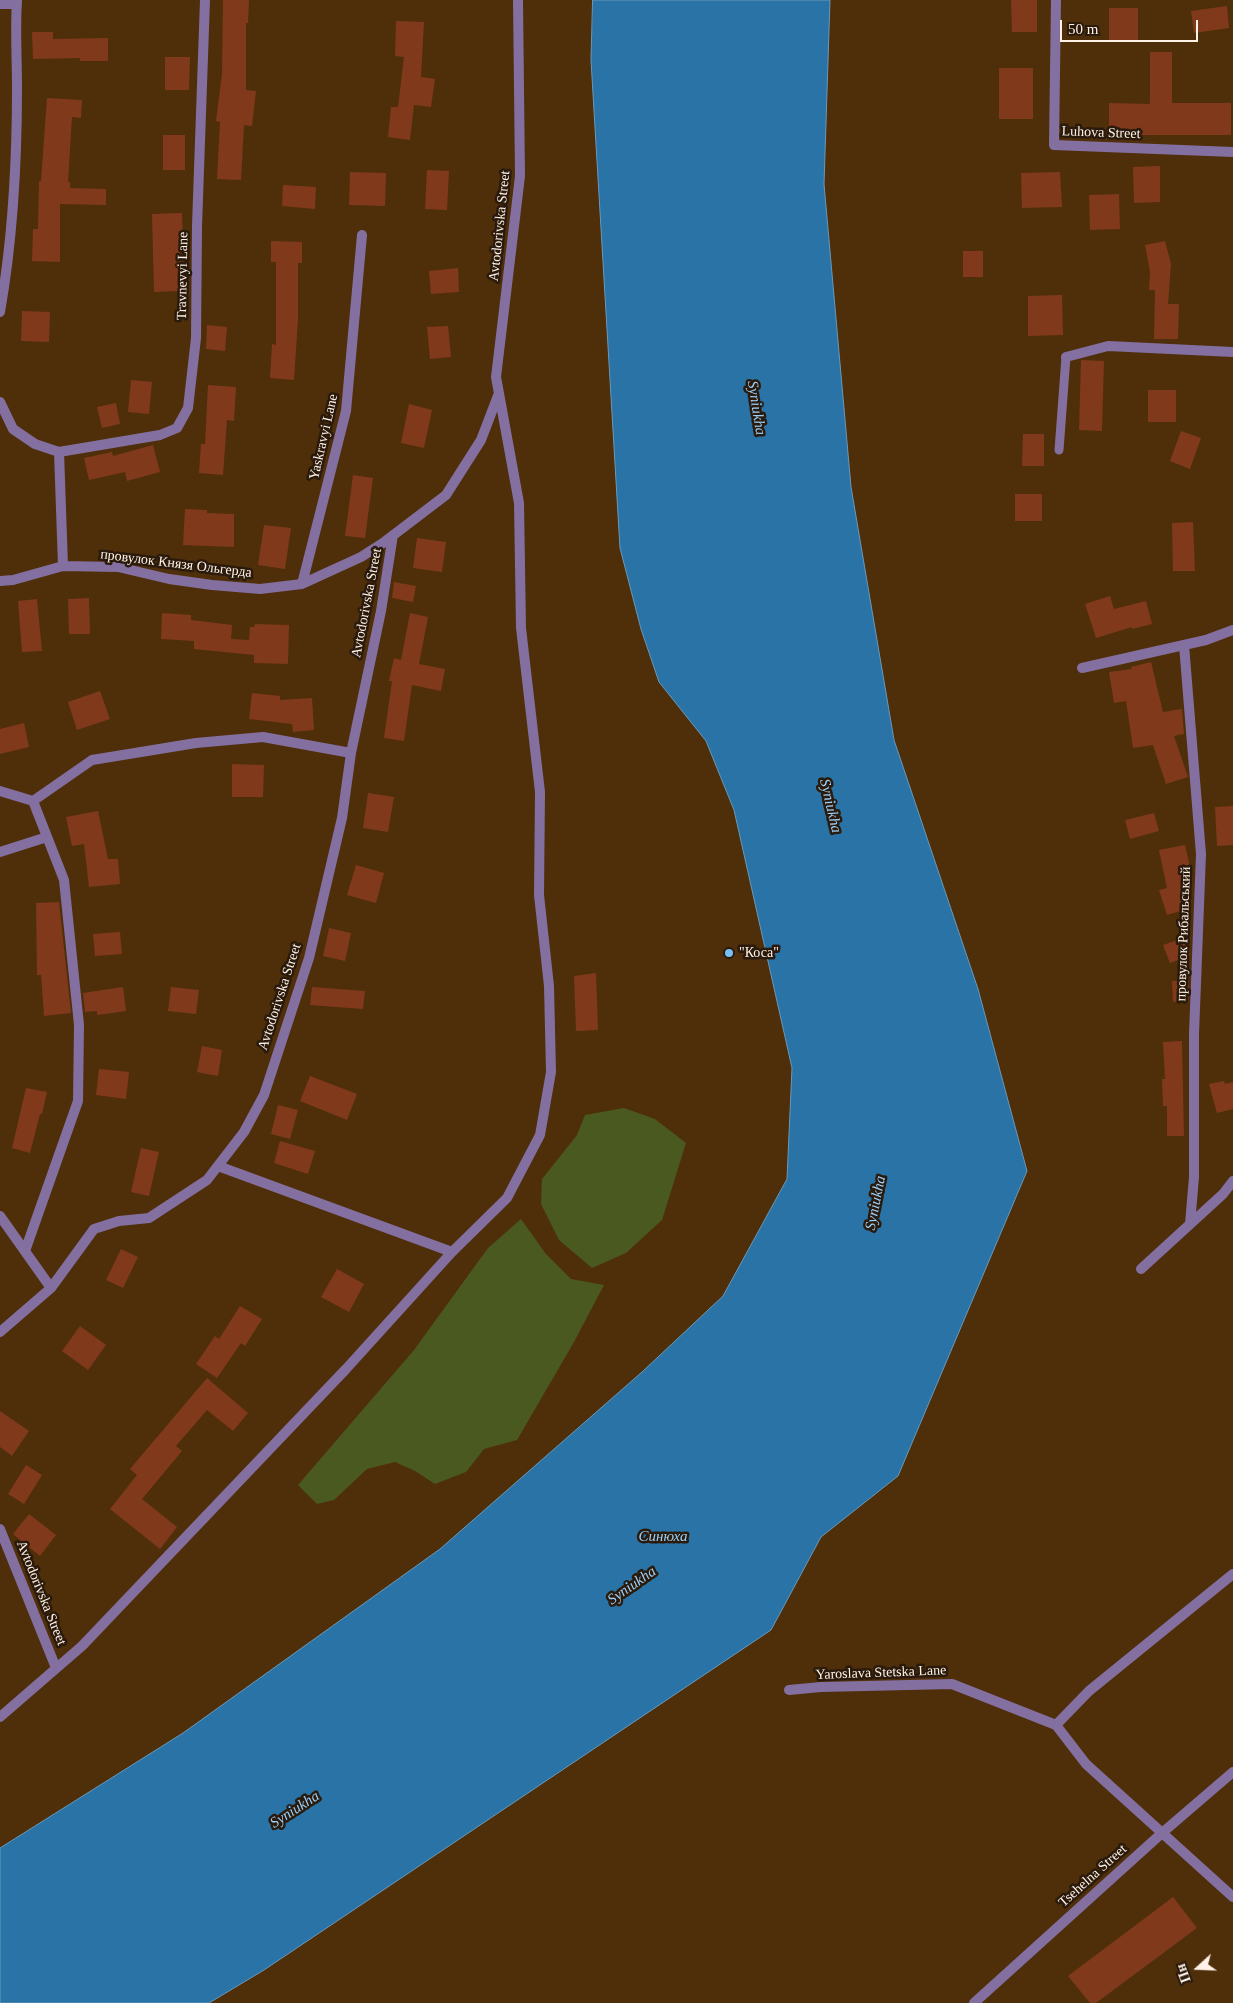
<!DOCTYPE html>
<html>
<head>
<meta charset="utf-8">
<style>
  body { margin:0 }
  #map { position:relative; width:1233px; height:2003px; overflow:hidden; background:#4f2e0a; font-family:"Times New Roman",serif }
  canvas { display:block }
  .north { position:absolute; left:1173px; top:1943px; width:50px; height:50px; -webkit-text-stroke:4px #2a1a0c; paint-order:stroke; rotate:250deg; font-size:14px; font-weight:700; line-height:20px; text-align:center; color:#fff2e7 }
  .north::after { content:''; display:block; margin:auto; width:18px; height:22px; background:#fff2e7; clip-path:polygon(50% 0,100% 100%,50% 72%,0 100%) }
  .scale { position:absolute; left:1060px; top:20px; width:138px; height:22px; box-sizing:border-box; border:2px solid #fff2e7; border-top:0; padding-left:6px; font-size:15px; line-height:18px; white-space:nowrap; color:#fff2e7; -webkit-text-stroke:4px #2a1a0c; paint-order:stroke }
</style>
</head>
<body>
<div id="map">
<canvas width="1233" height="2003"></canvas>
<div class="north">Пн</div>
<div class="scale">50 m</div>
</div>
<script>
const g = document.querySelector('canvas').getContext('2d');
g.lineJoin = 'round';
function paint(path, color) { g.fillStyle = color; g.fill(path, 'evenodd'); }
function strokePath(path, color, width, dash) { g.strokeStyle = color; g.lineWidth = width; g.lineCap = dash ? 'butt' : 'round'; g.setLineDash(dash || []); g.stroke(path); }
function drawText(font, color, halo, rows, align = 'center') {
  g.font = font + ' "Times New Roman",serif'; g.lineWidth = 5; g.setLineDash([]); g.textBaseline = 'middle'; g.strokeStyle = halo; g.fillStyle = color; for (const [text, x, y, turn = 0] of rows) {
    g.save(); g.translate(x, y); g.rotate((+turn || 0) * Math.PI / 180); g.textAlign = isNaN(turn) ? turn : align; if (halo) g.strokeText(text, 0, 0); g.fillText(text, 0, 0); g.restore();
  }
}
const green = new Path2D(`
  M 624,1108 L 655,1119 L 686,1143 L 662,1220 L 626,1253 L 592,1268 L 559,1240 L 541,1204 L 542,1179 L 577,1135 L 585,1115 Z
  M 521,1219 L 546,1254 L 571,1279 L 604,1285 L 574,1342 L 517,1440 L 484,1449 L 466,1472 L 435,1484 L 415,1471 L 395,1462 L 367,1469 L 334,1500 L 317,1504 L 298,1485 L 414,1350 L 488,1248 Z`);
const water = new Path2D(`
  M 593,0 L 830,0 L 824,184 L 851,487 L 894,740 L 978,989 L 1027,1171 L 898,1476 L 821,1537 L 771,1630 L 264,1970 L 209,2003 L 0,2003 L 0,1848 L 183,1733 L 440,1549 L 642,1372 L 723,1296 L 787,1179 L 792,1068 L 734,810 L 706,741 L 659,682 L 641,629 L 620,548 L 591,60 Z`);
const building = new Path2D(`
  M 223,0 L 249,0 L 248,23 L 246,23 L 246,90 L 256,91 L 252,126 L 244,125 L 241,180 L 217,179 L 220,122 L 216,121 L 222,74 Z
  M 1011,0 L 1037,0 L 1037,32 L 1012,32 Z
  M 1227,6 L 1229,28 L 1194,33 L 1191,11 Z
  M 1109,8 L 1138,8 L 1138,40 L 1109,40 Z
  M 396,21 L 424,22 L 421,77 L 435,79 L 431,107 L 414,105 L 410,140 L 388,137 L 391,107 L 398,107 L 404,57 L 395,56 Z
  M 32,32 L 53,32 L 53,39 L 108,38 L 108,61 L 80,61 L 80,58 L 33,59 Z
  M 1150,52 L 1172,52 L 1172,103 L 1231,103 L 1231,135 L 1109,135 L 1109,103 L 1149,104 L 1150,103 Z
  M 165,57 L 190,57 L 189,90 L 165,90 Z
  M 999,68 L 1033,68 L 1033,119 L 999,119 Z
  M 47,98 L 82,100 L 81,118 L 72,117 L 68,182 L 70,182 L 70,188 L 106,189 L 106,205 L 60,204 L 60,262 L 32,261 L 33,229 L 38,229 L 39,181 L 41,181 Z
  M 163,135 L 185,135 L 185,170 L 163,170 Z
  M 1160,166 L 1160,202 L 1134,203 L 1133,167 Z
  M 427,170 L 449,171 L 447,210 L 425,209 Z
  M 350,172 L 386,173 L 385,206 L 349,205 Z
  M 1060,172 L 1062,207 L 1022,208 L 1021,173 Z
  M 283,185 L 316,187 L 315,209 L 282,206 Z
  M 1119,194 L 1120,229 L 1090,230 L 1089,195 Z
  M 182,213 L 183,243 L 180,243 L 181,291 L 154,292 L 152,214 Z
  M 271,241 L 302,242 L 302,263 L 298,263 L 298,320 L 294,380 L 270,378 L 272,344 L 276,345 L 276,262 L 271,262 Z
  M 1165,241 L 1171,264 L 1168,304 L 1179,304 L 1178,339 L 1154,339 L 1155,290 L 1149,290 L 1150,272 L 1145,245 Z
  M 963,251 L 983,251 L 983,277 L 963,277 Z
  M 458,268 L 459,292 L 431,294 L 429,271 Z
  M 1062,295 L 1063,335 L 1028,336 L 1028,296 Z
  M 22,311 L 50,312 L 49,342 L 21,341 Z
  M 207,325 L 227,327 L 225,351 L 206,349 Z
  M 448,326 L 451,357 L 430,359 L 427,327 Z
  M 1081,360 L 1104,361 L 1102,431 L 1079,430 Z
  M 131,380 L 152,382 L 149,414 L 128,412 Z
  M 208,385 L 236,387 L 234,421 L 227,420 L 223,475 L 199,473 L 201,444 L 205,444 Z
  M 1148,390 L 1176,390 L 1176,422 L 1148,422 Z
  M 116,403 L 120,424 L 102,428 L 97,407 Z
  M 409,404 L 432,410 L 424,448 L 401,443 Z
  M 1181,431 L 1201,438 L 1190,469 L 1170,461 Z
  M 1023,434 L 1044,434 L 1044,466 L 1022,466 Z
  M 153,445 L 160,472 L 127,481 L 125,472 L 89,480 L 84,458 L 112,452 L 113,456 Z
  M 353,475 L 373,478 L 365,538 L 345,536 Z
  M 1015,494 L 1042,494 L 1042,521 L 1015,521 Z
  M 185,509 L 207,510 L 207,513 L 234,514 L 234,547 L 183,545 Z
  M 1193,522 L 1195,571 L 1173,571 L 1172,523 Z
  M 264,525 L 291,528 L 285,569 L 258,565 Z
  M 417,538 L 446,542 L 442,572 L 413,568 Z
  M 394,582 L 416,586 L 413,602 L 392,598 Z
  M 1110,596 L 1114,609 L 1146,601 L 1152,624 L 1132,629 L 1132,627 L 1096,638 L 1085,604 Z
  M 89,598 L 90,634 L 69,634 L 68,599 Z
  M 37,599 L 42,651 L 22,652 L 18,601 Z
  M 162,613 L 191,615 L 191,620 L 232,625 L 231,639 L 249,640 L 250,627 L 254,627 L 255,624 L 289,625 L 288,664 L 254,663 L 254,655 L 194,649 L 194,641 L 161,639 Z
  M 410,613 L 428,617 L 419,664 L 445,669 L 441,691 L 412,685 L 404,741 L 384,738 L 392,681 L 389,681 L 394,658 L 401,660 Z
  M 1151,662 L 1163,712 L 1182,709 L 1184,734 L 1174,736 L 1188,777 L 1166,784 L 1153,745 L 1133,748 L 1126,701 L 1114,703 L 1109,672 L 1132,669 L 1131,667 Z
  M 100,691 L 110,719 L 77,730 L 68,702 Z
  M 252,693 L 280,696 L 280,700 L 312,698 L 314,730 L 293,732 L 292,724 L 249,719 Z
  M 24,723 L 29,747 L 0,754 L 0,729 Z
  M 232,764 L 264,765 L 263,797 L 232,797 Z
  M 368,793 L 394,797 L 388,832 L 363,828 Z
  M 1233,806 L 1233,845 L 1217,846 L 1215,807 Z
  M 98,811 L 108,859 L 118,859 L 120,884 L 89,887 L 84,844 L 72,846 L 66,817 Z
  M 1154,813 L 1159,831 L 1130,839 L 1125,820 Z
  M 1185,845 L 1190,867 L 1179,869 L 1191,908 L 1167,915 L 1159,890 L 1167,888 L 1159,850 Z
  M 356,865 L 384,873 L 376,903 L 347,895 Z
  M 59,902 L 71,1013 L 44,1016 L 41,975 L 37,975 L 36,903 Z
  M 329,928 L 351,933 L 345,961 L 323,956 Z
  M 120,932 L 122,954 L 95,956 L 93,934 Z
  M 1186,937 L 1190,949 L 1190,956 L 1170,963 L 1163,945 Z
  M 596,973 L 598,1030 L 576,1031 L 574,976 Z
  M 1172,981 L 1189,981 L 1188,1000 L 1173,1002 Z
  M 123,987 L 126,1011 L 97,1015 L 97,1011 L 85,1012 L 83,993 Z
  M 171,987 L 199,990 L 196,1014 L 168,1011 Z
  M 312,987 L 365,991 L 363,1009 L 310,1005 Z
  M 1182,1041 L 1184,1136 L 1167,1136 L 1167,1106 L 1163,1106 L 1162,1079 L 1165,1079 L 1163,1042 Z
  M 202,1046 L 222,1050 L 218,1076 L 197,1072 Z
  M 99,1069 L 129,1072 L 126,1099 L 96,1095 Z
  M 310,1076 L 357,1094 L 347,1120 L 300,1101 Z
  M 1224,1081 L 1225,1084 L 1233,1082 L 1233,1109 L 1217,1113 L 1209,1084 Z
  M 26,1088 L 47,1092 L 42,1114 L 40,1114 L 30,1153 L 12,1148 Z
  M 278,1105 L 298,1110 L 290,1139 L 271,1134 Z
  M 280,1141 L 315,1151 L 308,1174 L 274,1163 Z
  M 141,1148 L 159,1152 L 149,1196 L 131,1192 Z
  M 121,1249 L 138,1257 L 123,1288 L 106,1280 Z
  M 337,1269 L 364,1284 L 349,1312 L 321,1297 Z
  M 240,1306 L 262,1319 L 245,1346 L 241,1343 L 217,1378 L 196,1364 L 215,1336 L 219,1339 Z
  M 80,1326 L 106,1345 L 88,1370 L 62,1351 Z
  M 207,1378 L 248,1413 L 233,1431 L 207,1410 L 176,1446 L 182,1451 L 142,1499 L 177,1527 L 160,1549 L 110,1509 L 137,1475 L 130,1469 Z
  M 0,1411 L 29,1431 L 12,1456 L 0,1447 Z
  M 26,1465 L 42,1475 L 24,1504 L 8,1494 Z
  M 29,1514 L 56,1535 L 40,1556 L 13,1534 Z
  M 1173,1897 L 1197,1928 L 1096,2003 L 1090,2003 L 1068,1976 Z`);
const lane = new Path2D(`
  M 1059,450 L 1066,357`);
const street = new Path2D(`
  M 1056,0 L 1054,145 L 1233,152
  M 0,4 L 17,4
  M 0,312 C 13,238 17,163 17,88 C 17,58 15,29 17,0
  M 1066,357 L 1108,346 L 1233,352
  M 0,402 L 13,429 L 35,444 L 59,452 L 160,435 L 177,428 L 188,408 L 196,338 L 197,226 L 205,0
  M 59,452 L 63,566
  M 0,581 L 13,580 L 63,566 L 118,567 L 169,579 L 212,585 L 260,589 L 302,584 L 361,557 L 383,543 L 446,495 L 481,440 L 499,393
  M 302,584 L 346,411 L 362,235
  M 1184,645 L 1201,854 L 1194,1034 L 1194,1177 L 1190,1224
  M 1082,668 L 1206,640 L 1233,630
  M 0,791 L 33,801 L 92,760 L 196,743 L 263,737 L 351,753
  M 0,852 L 47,837
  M 218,1166 L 452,1252
  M 0,1216 L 51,1288
  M 25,1251 L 78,1101 L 79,1025 L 64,880 L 33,801
  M 1141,1269 L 1223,1194 L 1233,1181
  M 0,1332 L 51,1288 L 94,1229 L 119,1221 L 149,1218 L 207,1180 L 244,1132 L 264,1095 L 309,958 L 342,818 L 351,753 L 381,611 L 393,535
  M 0,1529 L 56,1668
  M 789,1690 L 821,1687 L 952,1684 L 1056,1725 L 1086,1764 L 1233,1897
  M 0,1717 L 82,1646 L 346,1369 L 452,1252 L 507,1198 L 540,1135 L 551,1072 L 549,986 L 539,895 L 540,792 L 521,628 L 519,503 L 496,377 L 520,176 L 518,0
  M 1056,1725 L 1089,1691 L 1233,1574
  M 974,2003 L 1162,1833 L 1233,1772`);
const markers = [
  [729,953,5,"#76c0f7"]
];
const streetNames = [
  ["Luhova Street",1101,133,2],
  ["Avtodorivska Street",500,226,-84],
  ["Travnevyi Lane",183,276,-89],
  ["Yaskravyi Lane",324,437,-77],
  ["провулок Князя Ольгерда",176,564,7],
  ["Avtodorivska Street",367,603,-79],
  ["провулок Рибальський",1184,934,-88],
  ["Avtodorivska Street",280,997,-72],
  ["Avtodorivska Street",41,1593,68],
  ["Yaroslava Stetska Lane",881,1673,-2],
  ["Tsehelna Street",1093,1876,-42]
];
const poiNames = [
  ["\"Коса\"",739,953]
];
const waterNames = [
  ["Syniukha",756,408,81],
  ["Syniukha",830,806,77],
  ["Syniukha",876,1203,-79],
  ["Синюха",663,1537],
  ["Syniukha",632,1586,-35],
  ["Syniukha",295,1810,-33]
];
paint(green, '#4a5920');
paint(water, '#2973a6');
strokePath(water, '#6999ba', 1);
paint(building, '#803a1b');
strokePath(lane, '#8370a0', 9);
strokePath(street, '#8370a0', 10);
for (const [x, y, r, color] of markers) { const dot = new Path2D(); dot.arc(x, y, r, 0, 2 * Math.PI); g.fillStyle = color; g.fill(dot); strokePath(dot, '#2a1a0c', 2); }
drawText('14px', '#fff2e7', '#2a1a0c', streetNames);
drawText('14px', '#fff2e7', '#2a1a0c', poiNames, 'left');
drawText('italic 15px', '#9bd1fb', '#2a1a0c', waterNames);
</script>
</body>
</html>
